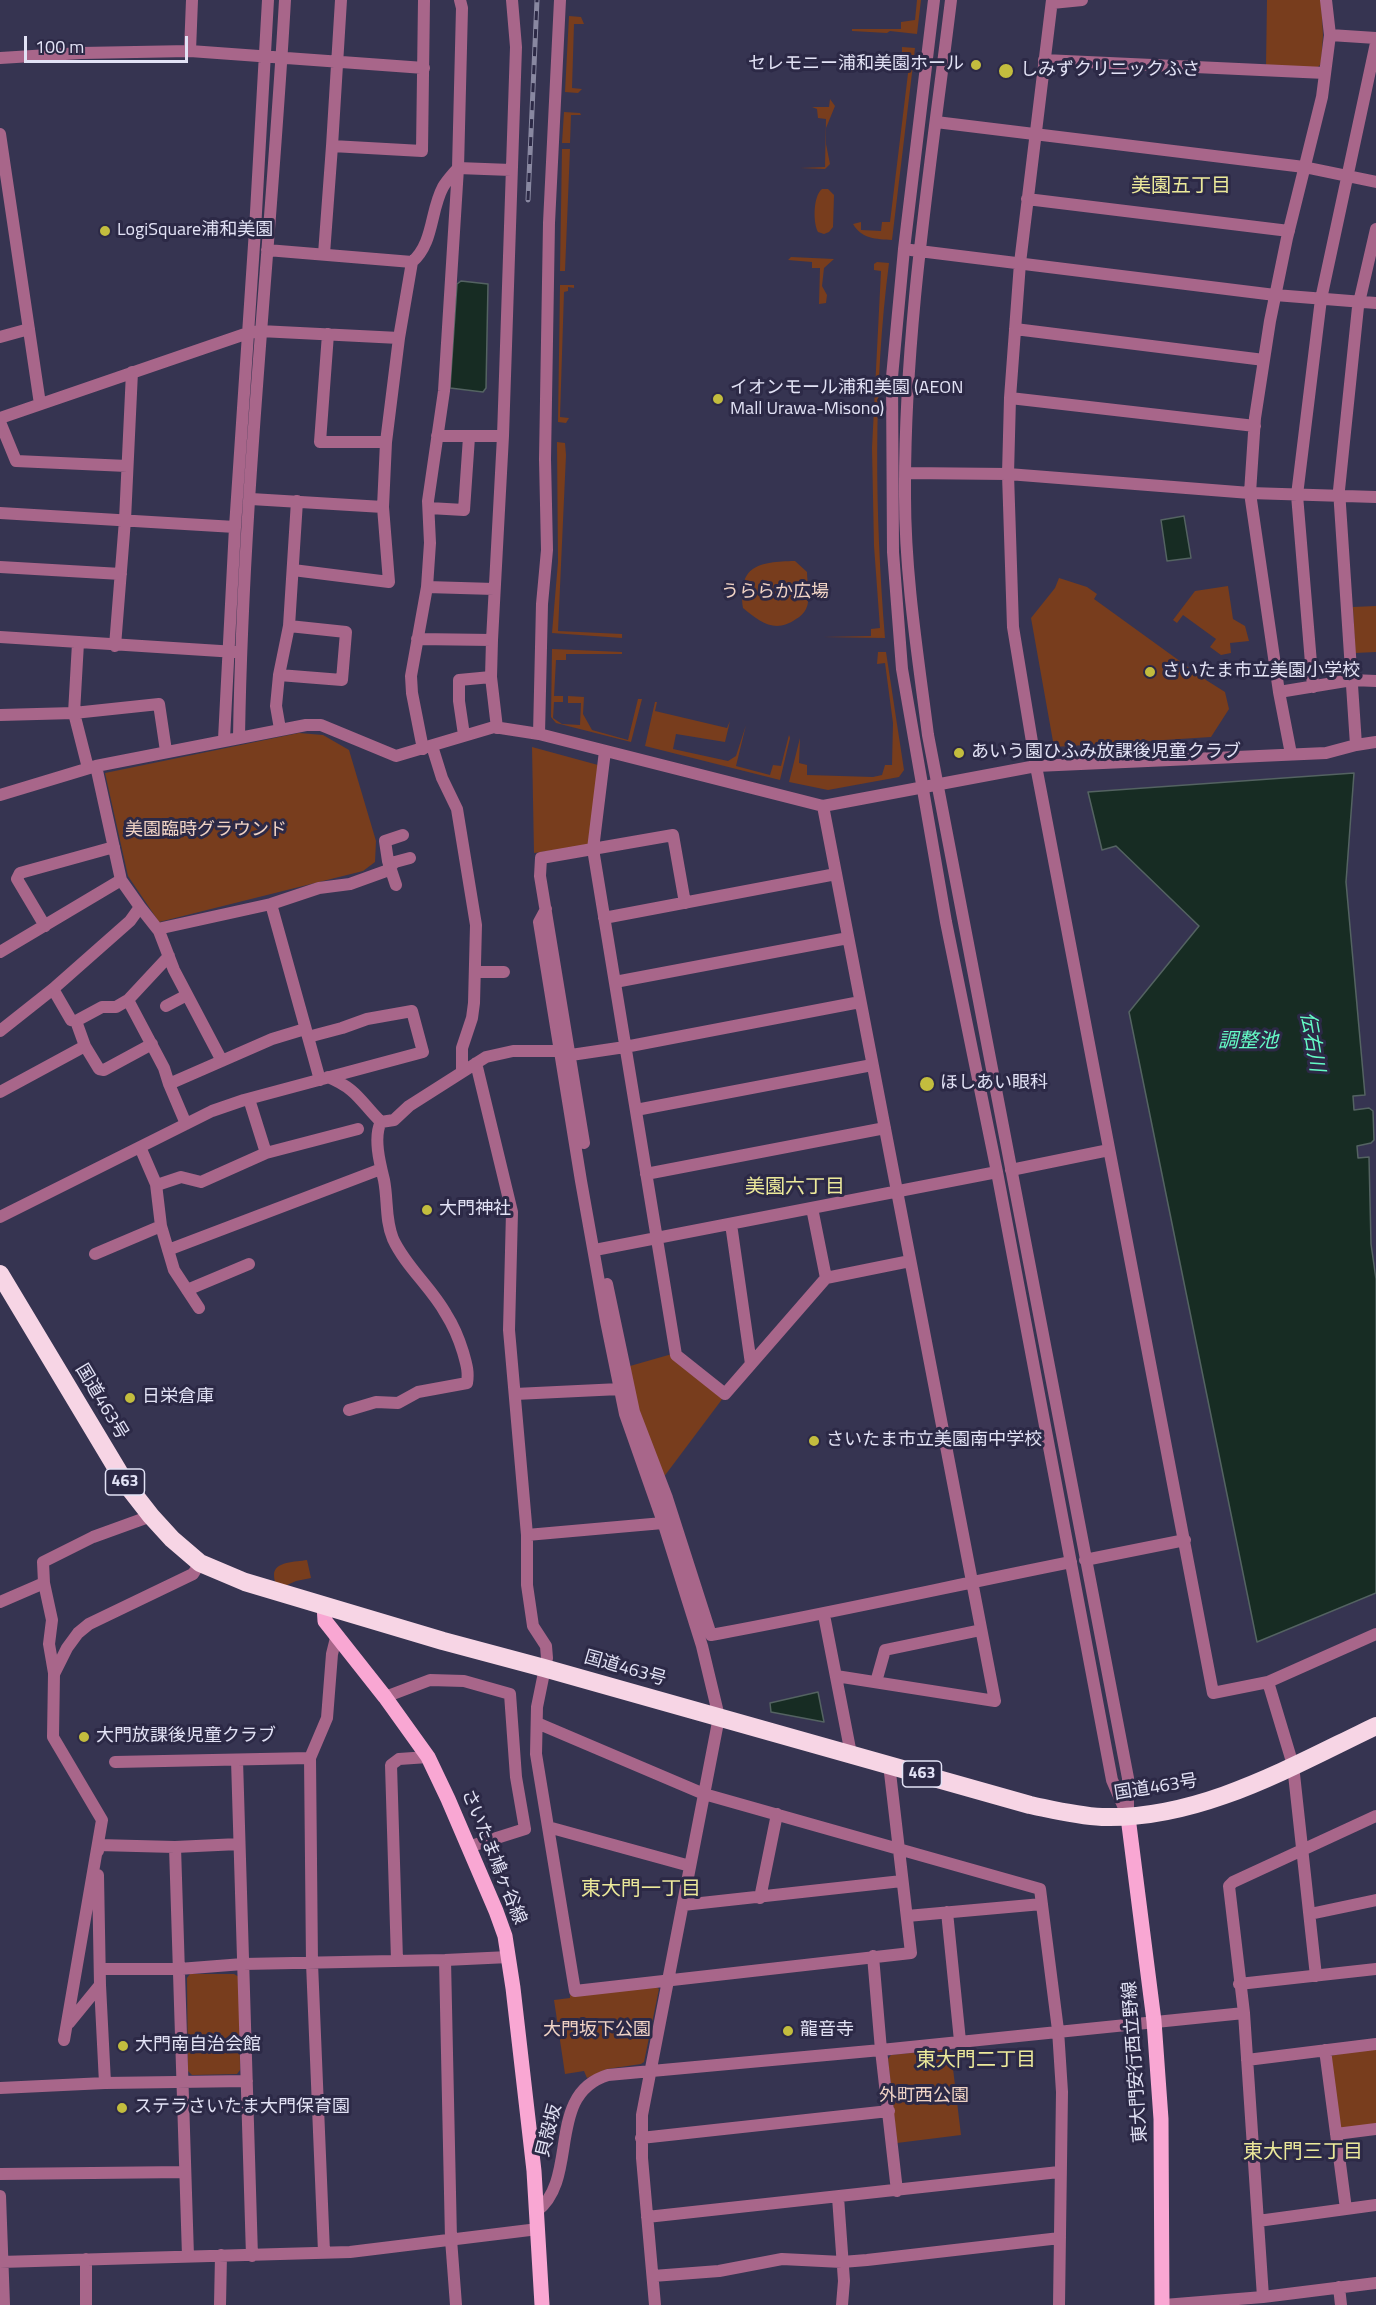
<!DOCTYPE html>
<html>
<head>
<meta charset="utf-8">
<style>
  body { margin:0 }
  #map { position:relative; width:1376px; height:2305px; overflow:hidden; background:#363451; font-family:"Titillium Web",sans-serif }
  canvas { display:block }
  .scale { position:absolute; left:24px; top:36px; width:164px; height:27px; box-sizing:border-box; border:3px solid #e2e2f5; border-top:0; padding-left:8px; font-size:18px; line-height:21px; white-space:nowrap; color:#e2e2f5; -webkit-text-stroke:4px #2c2946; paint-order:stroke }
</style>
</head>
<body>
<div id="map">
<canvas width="1376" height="2305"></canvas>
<div class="scale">100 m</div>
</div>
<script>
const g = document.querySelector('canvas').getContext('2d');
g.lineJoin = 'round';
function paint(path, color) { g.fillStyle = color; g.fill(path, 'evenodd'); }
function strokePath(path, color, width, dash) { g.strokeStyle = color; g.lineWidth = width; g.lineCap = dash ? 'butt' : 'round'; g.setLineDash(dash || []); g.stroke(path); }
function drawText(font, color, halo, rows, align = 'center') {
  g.font = font + ' "Titillium Web","Noto Sans JP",sans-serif'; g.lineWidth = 6; g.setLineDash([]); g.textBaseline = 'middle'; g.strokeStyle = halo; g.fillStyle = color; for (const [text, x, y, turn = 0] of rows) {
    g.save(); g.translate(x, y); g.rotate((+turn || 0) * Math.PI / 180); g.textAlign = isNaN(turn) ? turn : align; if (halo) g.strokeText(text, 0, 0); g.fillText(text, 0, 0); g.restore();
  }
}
const green = new Path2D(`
  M 917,0 L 921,0 L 917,34 L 890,31 L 887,33 L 852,31 L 852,29 L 901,29 L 901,22 L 915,20 Z
  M 1267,0 L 1321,0 L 1323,35 L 1321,64 L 1317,68 L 1266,66 Z
  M 569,16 L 581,17 L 584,24 L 574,24 L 572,88 L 582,89 L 578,93 L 565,92 Z
  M 902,47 L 915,48 L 892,240 C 876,239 862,239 853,224 L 861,222 L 861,230 L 881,231 L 882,222 L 890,222 L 910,57 L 902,56 Z
  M 830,99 L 835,106 L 826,128 L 826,144 L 830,164 L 825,169 L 800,168 L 825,167 L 826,119 L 818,118 L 817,109 L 812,107 L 829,107 Z
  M 564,112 L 580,113 L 581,115 L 571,115 L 570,143 L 562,143 Z
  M 562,149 L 570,149 L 565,271 L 560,271 Z
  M 822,189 L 828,189 L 834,195 L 833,227 L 829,232 L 824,234 L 818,232 C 813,223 813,196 822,189 Z
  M 791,257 L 834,259 L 824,268 L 822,286 L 827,295 L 826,303 L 819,304 L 820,268 L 812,268 L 812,262 L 788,260 Z
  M 877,262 L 889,263 C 873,387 875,513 885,638 L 823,637 L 871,636 L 871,629 L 880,628 L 874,546 L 872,448 L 881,271 L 874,270 L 874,264 Z
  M 560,285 L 574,285 L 574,288 L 568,287 L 568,291 L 564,292 L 560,417 L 569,418 L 566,423 L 558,422 Z
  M 557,442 L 565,443 L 566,455 L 558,631 L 622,634 L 622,638 L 552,633 L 558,562 Z
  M 795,561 L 807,572 C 807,582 811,600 806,609 C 804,613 800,617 796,619 C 775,634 760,622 743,608 C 738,565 758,562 795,561 Z
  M 1059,578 L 1087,587 L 1097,594 L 1094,599 L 1206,680 L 1225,692 L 1229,709 L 1211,737 L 1054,747 L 1031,618 L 1055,588 Z
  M 1228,586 L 1233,619 L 1245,626 L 1249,641 L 1230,643 L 1231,653 L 1221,655 L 1210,647 L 1216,639 L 1183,615 L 1177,623 L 1173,620 L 1195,591 Z
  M 1376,606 L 1376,652 L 1355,653 L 1353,607 Z
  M 552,649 L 622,652 L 622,654 L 566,654 L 566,660 L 556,660 L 554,696 L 563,696 L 563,702 L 554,702 L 553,718 L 562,724 L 580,725 L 581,703 L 568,703 L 568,696 L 584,697 L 583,714 L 592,730 L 628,740 L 638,699 L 642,699 L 631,742 L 556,723 L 551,717 Z
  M 878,652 L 886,652 L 904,770 L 899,777 L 828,790 L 789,782 L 800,738 L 799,763 L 807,765 L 807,775 L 873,777 L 882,775 L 885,765 L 892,765 L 893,723 L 885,663 L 877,664 Z
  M 655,702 L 657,702 L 655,711 L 727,728 L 730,721 L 725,742 L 676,734 L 673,749 L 728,761 L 736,756 L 746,725 L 736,766 L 770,775 L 773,765 L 781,766 L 789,735 L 790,738 L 780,780 L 645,746 Z
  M 299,733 L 323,735 L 349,750 L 376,841 L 375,862 L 363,871 L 159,922 L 128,876 L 105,773 Z
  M 532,747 L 598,765 L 590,845 L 534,853 Z
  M 672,1354 L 723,1398 L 663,1478 L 638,1409 L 630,1366 Z
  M 307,1560 L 311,1578 L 296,1581 L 287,1585 L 286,1588 C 278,1585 274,1584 274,1575 C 274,1561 296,1562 307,1560 Z
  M 190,1974 L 234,1974 L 239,1977 L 240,2070 L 237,2074 L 192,2075 L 188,2071 L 187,1978 Z
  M 655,1986 L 659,1989 L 644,2062 L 641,2064 L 607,2069 L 587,2078 L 584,2071 L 565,2074 L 554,2000 L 570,1998 L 570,1995 Z
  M 1376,2047 L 1376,2127 L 1341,2131 L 1330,2056 Z
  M 948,2049 L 951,2052 L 961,2135 L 897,2143 L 888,2059 L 891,2055 Z`);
const water = new Path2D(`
  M 461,281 L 488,284 L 486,388 L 483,392 L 450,388 L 457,284 Z
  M 1184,516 L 1191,558 L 1167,561 L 1161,520 Z
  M 1354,773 L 1346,882 L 1365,1095 L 1353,1096 L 1354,1110 L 1369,1108 L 1373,1111 L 1374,1140 L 1371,1143 L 1357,1146 L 1358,1158 L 1369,1157 L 1371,1244 L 1376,1279 L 1376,1593 L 1257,1642 L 1129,1012 L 1199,926 L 1116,846 L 1102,850 L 1088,792 Z
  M 818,1692 L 824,1722 L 771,1712 L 770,1703 Z`);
const minor = new Path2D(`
  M 934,0 L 904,249 L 892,377 L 893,552 L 902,669 L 946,922 L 997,1172 L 1112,1780 L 1128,1817
  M 951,0 C 931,165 904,329 905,496 C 905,576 918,656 928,735 L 1128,1778 L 1128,1812
  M 1052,0 L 1020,263 L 1010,398 L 1008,474 L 1013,627 L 1036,766 L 1213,1693 L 1268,1682 L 1376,1634
  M 1326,0 L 1330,35
  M 1052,3 L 1082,0
  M 190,51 L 192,0
  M 0,58 L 81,53 L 190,51 L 424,68
  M 1044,60 L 1325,73
  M 936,122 L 1304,167 L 1376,182
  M 0,134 L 40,404
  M 332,146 L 341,0
  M 1027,199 L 1289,231
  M 267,250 L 412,262
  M 911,250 L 1275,295 L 1376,303
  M 324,254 L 332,146 L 422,151 L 424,0
  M 1015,329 L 1264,360
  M 328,334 L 320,442 L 386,442
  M 0,337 L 29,329
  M 1010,398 L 1255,426
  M 0,418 L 248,333 L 260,331 L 399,338
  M 0,422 L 16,461 L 127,466
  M 437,436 L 503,436
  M 905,473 L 1008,474 L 1250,493 L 1376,497
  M 251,499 L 383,507
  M 429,508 L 464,510 L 469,437
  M 0,513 L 235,527
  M 0,567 L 121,574
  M 293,570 L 389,582 L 383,507 L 386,442 L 399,338 L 412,262 C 434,243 430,211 443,187 C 447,180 453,174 458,168 L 511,170
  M 427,587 L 494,589
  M 0,637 L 236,652
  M 417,639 L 492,640
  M 78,643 L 74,713 L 88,768
  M 115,646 L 125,520 L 132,372
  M 279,675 L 342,680 L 346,632 L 289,626
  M 1313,687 L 1297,495 L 1321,299 L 1376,43
  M 1279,692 L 1352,680 L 1376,681
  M 0,715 L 74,713 L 159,704 L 166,751
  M 497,728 L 491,677 L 492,640 L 503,436 L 516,47 L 512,0
  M 280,729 L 276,706 L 279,675 L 289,626 L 297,501
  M 539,734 L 542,604 L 547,550 L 545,459 L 549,223 L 560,0
  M 464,735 L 459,701 L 459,680 L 491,677
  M 239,737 C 243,491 271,246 285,0
  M 224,739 L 235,527 L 255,230 L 268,0
  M 1356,745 L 1376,742
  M 432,746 L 442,778 L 457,809 L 476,925 L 474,1003 L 472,1018 L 462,1048 L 462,1072
  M 423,749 L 412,693 L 411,676 L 427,587 L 430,543 L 428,501 L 444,391 L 458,168 L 462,8 L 460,0
  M 605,751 L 593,849 L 676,1355 L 725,1394 L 826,1278 L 910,1261
  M 1291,754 L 1279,692 L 1250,493 L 1255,418 L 1270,321 L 1287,238 L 1322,97 L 1330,35 L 1376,38
  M 0,795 L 96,766 L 306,725 L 321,725 L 396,756 L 494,727 L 539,734 L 823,806 L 1036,766 L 1326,753 L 1356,745 L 1339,490 L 1358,307 L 1376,229
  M 823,806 L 995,1701 L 836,1676
  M 396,885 L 388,861 L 385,841 L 403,835
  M 271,904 L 320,1080
  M 140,907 L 159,931
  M 546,909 L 539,922 L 581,1181 L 606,1321 L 625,1414 L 664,1525 L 702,1646 L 719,1717 L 642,2115 L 642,2158 L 655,2305
  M 604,918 L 836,874
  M 45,926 L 17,879 L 20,873 L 114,847
  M 0,952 L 121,880
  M 475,972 L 504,972
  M 615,982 L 848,938
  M 53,989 L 71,1020 L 76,1021 L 102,1007 L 116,1007 L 128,1000 L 169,956
  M 128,1000 L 164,1068 L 169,1084 L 186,1124
  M 166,1006 L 187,995
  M 76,1021 L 85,1046 L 99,1069 L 104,1070 L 152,1044
  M 0,1031 L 53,989 L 130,921 L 140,907 L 121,880 L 96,766
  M 571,1055 L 625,1047 L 860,1002
  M 222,1061 L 174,970 L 159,931 L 162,928 L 271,904 L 319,888 L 350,884 L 386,871 L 395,862 L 410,858
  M 476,1063 L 512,1212 L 509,1330 L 527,1535 L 527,1585 L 533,1626 L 546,1646 L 547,1658 L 537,1707 L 536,1754 L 575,1991 L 911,1953 L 889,1764
  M 328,1077 C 357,1089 360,1101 381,1122 L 394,1120 L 409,1106 L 486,1057 L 513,1051 L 561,1051
  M 169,1084 L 272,1039 L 305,1029
  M 0,1092 L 85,1046
  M 249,1099 L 266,1153
  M 636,1110 L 872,1065
  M 584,1143 L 540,876 L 541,858 L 673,835 L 685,903
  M 140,1147 L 156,1184 L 161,1226 L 174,1270 L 199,1308
  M 1011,1170 L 1109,1150
  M 646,1174 L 885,1128
  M 157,1185 L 181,1177 L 201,1182 L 266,1153 L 358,1129
  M 812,1208 L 826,1278
  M 0,1217 L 212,1111 L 244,1100 L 423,1052 L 412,1011 L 367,1019 L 342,1028 L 308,1037
  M 731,1224 L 751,1364
  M 600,1249 L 997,1172
  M 168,1250 L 381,1169
  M 95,1254 L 161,1226
  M 607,1284 L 634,1412 L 667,1498 L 711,1635 C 831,1613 951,1586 1071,1562
  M 187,1290 L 249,1264
  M 515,1394 L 620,1389
  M 349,1410 L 376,1402 L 398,1403 L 418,1392 L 467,1383 C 469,1371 466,1363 463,1352 C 459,1339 453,1325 446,1314 C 431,1287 406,1267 393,1239 C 385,1220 388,1200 384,1180 C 380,1164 373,1137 381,1122
  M 527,1535 L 663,1523
  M 1085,1560 L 1185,1540
  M 0,1602 L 44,1583
  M 824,1615 L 851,1754
  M 54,1673 L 49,1644 L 52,1620 L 44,1583 L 43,1562 L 93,1537 L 151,1516
  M 876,1682 L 885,1650 L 981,1630
  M 1268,1682 L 1293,1765 L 1316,1976
  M 385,1697 L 430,1680 L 464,1681 L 510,1694 L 516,1777 L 525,1829 L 468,1847
  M 537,1723 L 704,1794 L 1040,1889 L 1058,2030 L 1062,2092 L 1059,2305
  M 237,1760 L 252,2256
  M 115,1762 L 310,1758
  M 548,1827 L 690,1866
  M 175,1847 L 188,2256
  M 98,1851 L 98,1845 L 175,1847 L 239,1844
  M 760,1898 L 777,1814
  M 683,1905 L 902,1881
  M 947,1912 L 960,2041
  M 1310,1914 L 1376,1900
  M 907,1916 L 1042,1904
  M 873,1956 L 881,2050 L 897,2191
  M 397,1960 L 391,1765 L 399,1759 L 428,1757
  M 445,1960 L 451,2239 L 456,2305
  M 100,1969 L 179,1969 L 243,1964 L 445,1960 L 509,1957
  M 1239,1984 L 1376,1969
  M 100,1985 L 105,2083
  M 69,2023 L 100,1985 L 98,1875
  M 64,2040 L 102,1820 L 53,1737 L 54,1674 L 67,1648 L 78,1633 L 89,1624 L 193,1574 L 200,1563
  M 1325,2050 L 1346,2209
  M 1247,2060 L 1376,2044
  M 0,2088 L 105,2083 L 247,2081
  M 1336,2134 L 1376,2129
  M 641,2138 L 889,2111
  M 0,2174 L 185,2172
  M 0,2196 L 4,2305
  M 838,2197 L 844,2281 L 842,2305
  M 537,2211 C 580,2178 545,2094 608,2075 L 881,2050 L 1244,2013
  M 647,2217 L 1059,2172
  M 1258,2221 L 1376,2205
  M 324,2252 L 312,1963 L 310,1758 L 327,1718 L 332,1654 L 336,1638
  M 86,2259 L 86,2305
  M 0,2262 L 350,2252 L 538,2229
  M 653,2276 L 719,2271 L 782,2259 L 842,2262 L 867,2260 L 1060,2238
  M 1339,2287 L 1341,2305
  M 1263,2297 L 1244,2013 L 1229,1886 L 1233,1882 L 1376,1816
  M 220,2305 L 221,2255
  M 1164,2305 L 1263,2297 L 1376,2283`);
const major = new Path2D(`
  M 324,1605 L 325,1621 L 385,1697 L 428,1757 L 448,1799 L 496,1911 L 505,1936 L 513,1988 L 534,2171 L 542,2305
  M 1128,1817 L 1154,2021 L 1161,2119 L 1162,2305`);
const highway = new Path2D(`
  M 0,1274 L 126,1484 L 151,1516 L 172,1539 L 200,1563 L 245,1582 L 443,1641 L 544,1668 L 1030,1805 C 1054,1810 1077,1816 1102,1817 C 1200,1820 1290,1767 1376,1726`);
const rail = new Path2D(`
  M 528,200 L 537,0`);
const markers = [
  [976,65,6,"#c3bd3e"],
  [1006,71,8,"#c3bd3e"],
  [105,231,6,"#c3bd3e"],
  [718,399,6,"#c3bd3e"],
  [1150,672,6,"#c3bd3e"],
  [959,753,6,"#c3bd3e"],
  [927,1084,8,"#c3bd3e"],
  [427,1210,6,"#c3bd3e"],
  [130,1398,6,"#c3bd3e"],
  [814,1441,6,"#c3bd3e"],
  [84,1737,6,"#c3bd3e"],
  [788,2031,6,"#c3bd3e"],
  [123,2046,6,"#c3bd3e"],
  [122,2108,6,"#c3bd3e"]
];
const shields = [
  [125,1482,39],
  [922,1774,39]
];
const shieldNames = [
  ["463",125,1482],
  ["463",922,1774]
];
const poiNames = [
  ["セレモニー浦和美園ホール",964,65,"right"],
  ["しみずクリニックふさ",1020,71],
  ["LogiSquare浦和美園",117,231],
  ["イオンモール浦和美園 (AEON",730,389],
  ["Mall Urawa-Misono)",730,410],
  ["さいたま市立美園小学校",1162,672],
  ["あいう園ひふみ放課後児童クラブ",971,753],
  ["ほしあい眼科",940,1084],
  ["大門神社",439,1210],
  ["日栄倉庫",142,1398],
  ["さいたま市立美園南中学校",826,1441],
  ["大門放課後児童クラブ",96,1737],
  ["龍音寺",800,2031],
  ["大門南自治会館",135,2046],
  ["ステラさいたま大門保育園",134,2108]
];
const parkNames = [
  ["うららか広場",775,593],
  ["美園臨時グラウンド",206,831],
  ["大門坂下公園",597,2031],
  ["外町西公園",924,2097]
];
const streetNames = [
  ["国道463号",101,1402,59],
  ["国道463号",625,1669,16],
  ["国道463号",1156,1788,-9],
  ["さいたま鳩ヶ谷線",493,1857,68],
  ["東大門安行西立野線",1136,2062,-94],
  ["貝殻坂",550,2131,-76]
];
const neighbourhoodNames = [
  ["美園五丁目",1181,187],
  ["美園六丁目",795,1188],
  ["東大門一丁目",641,1890],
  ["東大門二丁目",976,2061],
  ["東大門三丁目",1303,2153]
];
const waterNames = [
  ["調整池",1248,1042],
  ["伝右川",1311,1042,80]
];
paint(green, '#783d1d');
paint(water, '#172c23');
strokePath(water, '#546362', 1.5);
strokePath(minor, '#a8668a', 12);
strokePath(major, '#f9a7d3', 15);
strokePath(highway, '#f7d5e5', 18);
strokePath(rail, '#8988a1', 5);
strokePath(rail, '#2c2946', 3, [9]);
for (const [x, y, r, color] of markers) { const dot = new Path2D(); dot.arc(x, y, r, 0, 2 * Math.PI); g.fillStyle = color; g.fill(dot); strokePath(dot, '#2c2946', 2); }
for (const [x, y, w] of shields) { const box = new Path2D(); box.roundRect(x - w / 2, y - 13, w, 26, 4.5); g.fillStyle = '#2c2946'; g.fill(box); strokePath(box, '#e2e2f5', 1.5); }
drawText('bold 16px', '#e2e2f5', null, shieldNames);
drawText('18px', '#e2e2f5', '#2c2946', poiNames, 'left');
drawText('18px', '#f0d3c5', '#2c2946', parkNames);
drawText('18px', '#e2e2f5', '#2c2946', streetNames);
drawText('20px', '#ece99a', '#2c2946', neighbourhoodNames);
drawText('italic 20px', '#64fbc6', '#2c2946', waterNames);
</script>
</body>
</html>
